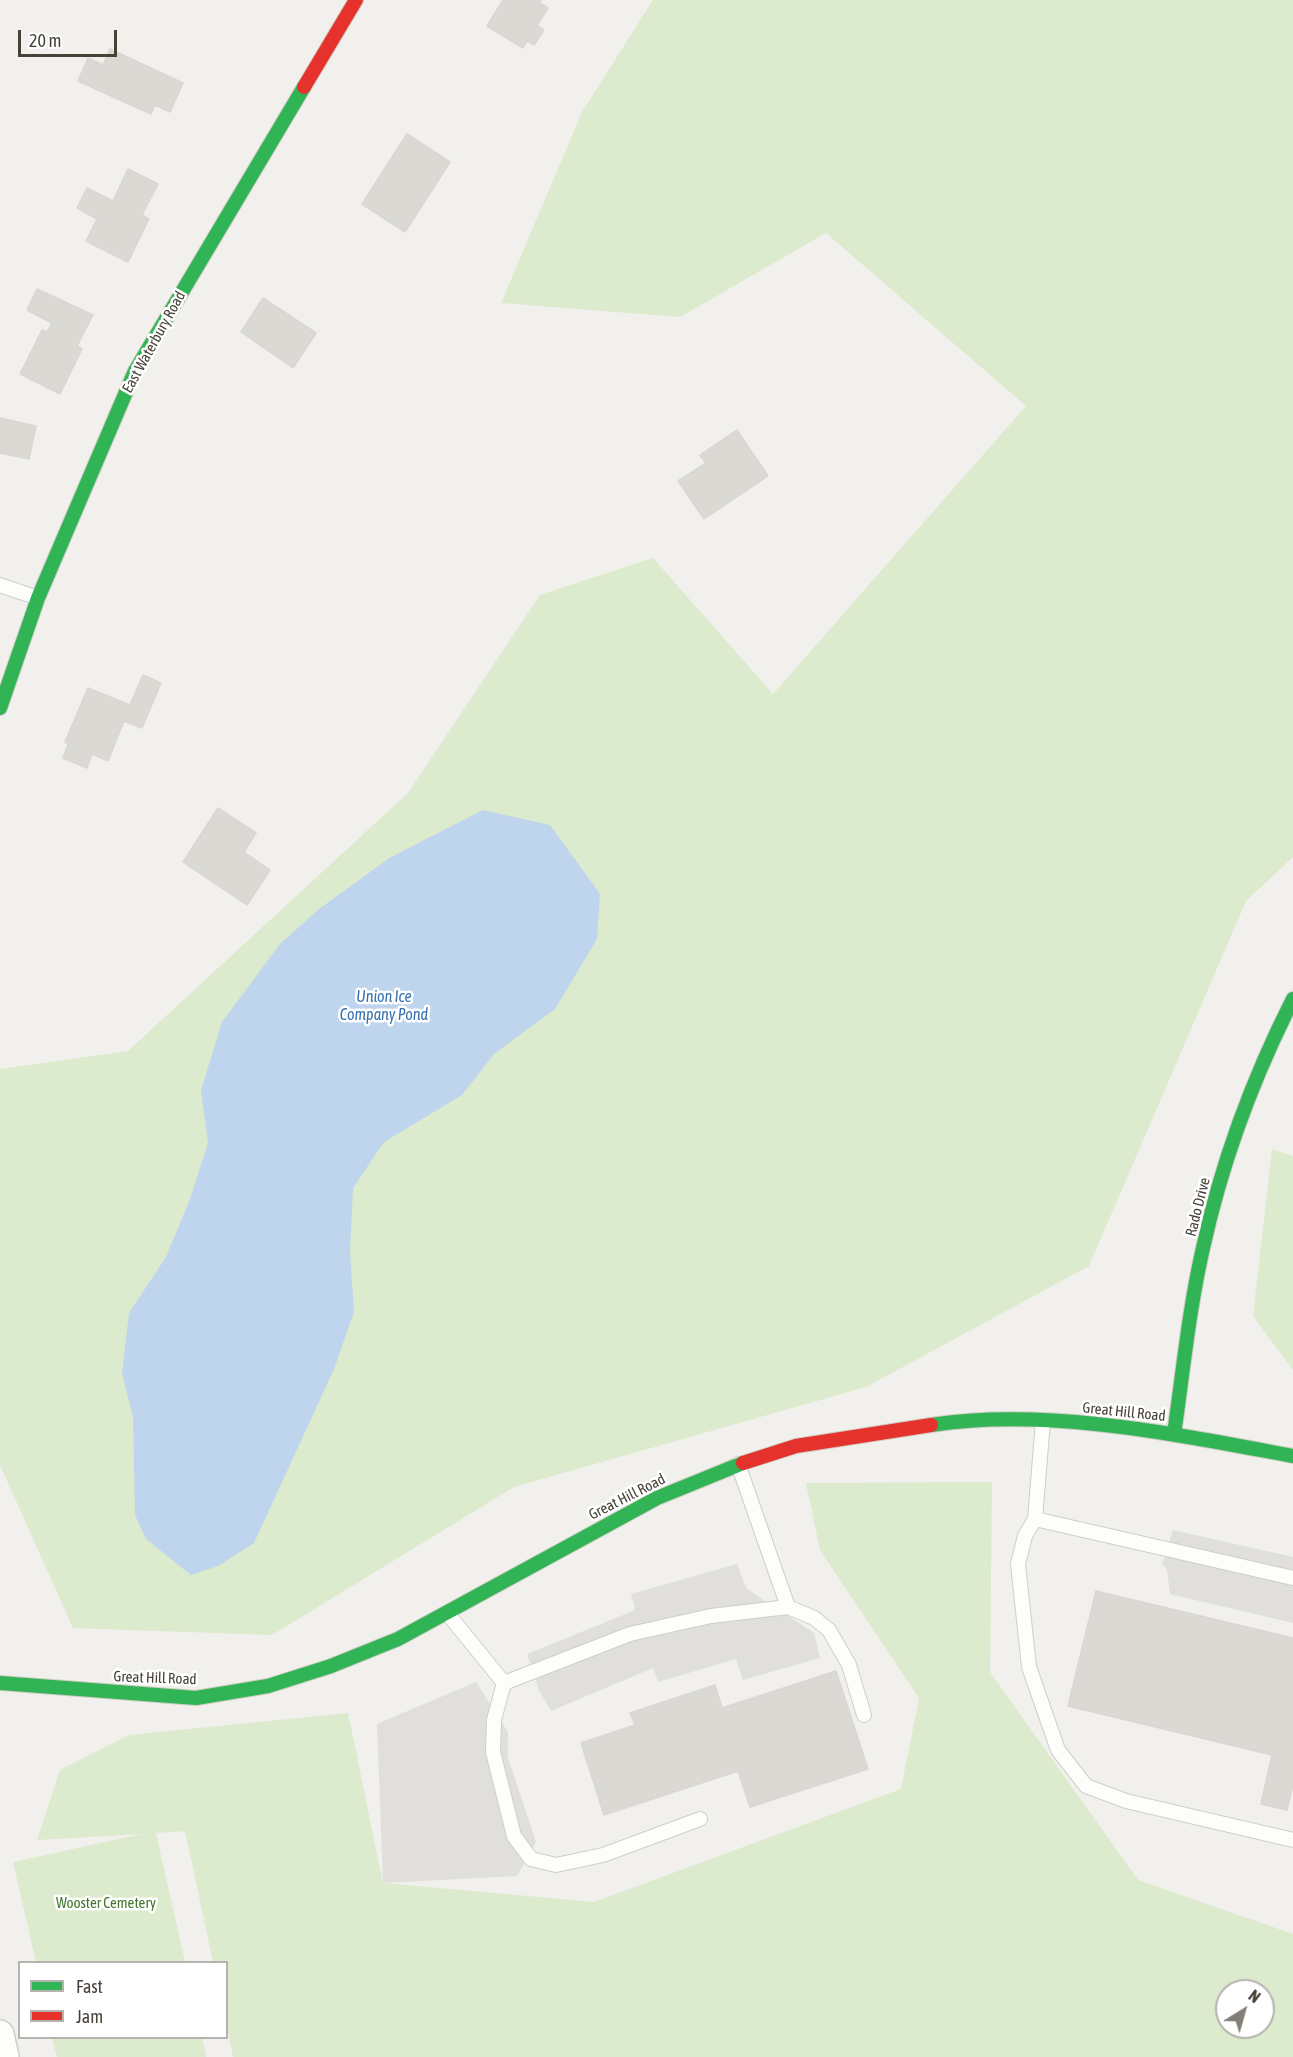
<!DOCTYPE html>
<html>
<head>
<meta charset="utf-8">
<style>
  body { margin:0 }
  #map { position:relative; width:1293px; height:2057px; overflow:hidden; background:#f1f0ec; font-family:"Asap Condensed",sans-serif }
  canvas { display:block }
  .legend { position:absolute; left:18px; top:1961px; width:210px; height:78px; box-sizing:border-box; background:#fff; border:2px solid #b5b3af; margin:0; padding:8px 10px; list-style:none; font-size:18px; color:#474238 }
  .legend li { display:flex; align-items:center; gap:12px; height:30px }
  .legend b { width:30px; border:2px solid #b5b3af }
  .north { position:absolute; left:1215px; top:1979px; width:60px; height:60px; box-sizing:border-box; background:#fff; border:2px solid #b5b3af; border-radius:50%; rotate:37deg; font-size:16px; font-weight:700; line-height:24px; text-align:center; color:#474238 }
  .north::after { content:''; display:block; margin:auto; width:21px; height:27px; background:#827f77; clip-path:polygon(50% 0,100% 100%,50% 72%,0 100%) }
  .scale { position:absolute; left:18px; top:30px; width:99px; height:27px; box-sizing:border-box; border:3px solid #474238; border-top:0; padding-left:8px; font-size:18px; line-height:21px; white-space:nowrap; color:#474238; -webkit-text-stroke:4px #fff; paint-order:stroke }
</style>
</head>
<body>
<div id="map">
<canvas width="1293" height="2057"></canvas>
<ul class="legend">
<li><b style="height:8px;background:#30b455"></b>Fast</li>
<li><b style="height:8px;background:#e5322d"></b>Jam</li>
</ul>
<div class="north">N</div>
<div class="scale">20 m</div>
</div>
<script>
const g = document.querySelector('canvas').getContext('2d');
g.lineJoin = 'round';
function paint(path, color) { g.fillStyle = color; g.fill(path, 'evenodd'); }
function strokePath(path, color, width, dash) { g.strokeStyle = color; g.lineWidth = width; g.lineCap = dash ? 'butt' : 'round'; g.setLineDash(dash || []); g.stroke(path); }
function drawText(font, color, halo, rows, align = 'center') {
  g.font = font + ' "Asap Condensed",sans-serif'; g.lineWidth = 5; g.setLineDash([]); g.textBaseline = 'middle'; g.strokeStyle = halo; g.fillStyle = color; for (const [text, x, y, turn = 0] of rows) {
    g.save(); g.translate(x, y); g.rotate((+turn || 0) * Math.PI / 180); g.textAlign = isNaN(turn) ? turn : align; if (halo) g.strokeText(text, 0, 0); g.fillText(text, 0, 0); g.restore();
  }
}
const green = new Path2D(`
  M 653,0 L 1293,0 L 1293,857 L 1246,901 L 1089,1266 L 866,1387 L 514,1487 L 272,1635 L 73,1628 L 0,1465 L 0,1069 L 128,1051 L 408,793 L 540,595 L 653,558 L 773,694 L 1026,406 L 826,233 L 680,317 L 501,303 L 582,112 Z
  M 1272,1149 L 1293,1156 L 1293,1370 L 1253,1316 Z
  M 992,1482 L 990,1672 L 1138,1880 L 1293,1934 L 1293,2057 L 233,2057 L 227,2025 L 226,1962 L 213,1962 L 185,1831 L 156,1833 L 185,1962 L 36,1962 L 13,1862 L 142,1834 L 37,1840 L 60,1770 L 129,1735 L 348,1713 L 383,1883 L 594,1902 L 901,1789 L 919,1698 L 820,1550 L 806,1483 ZM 1227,1991 L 1263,1991 L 1263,2027 L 1227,2027 Z
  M 52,2038 L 202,2038 L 206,2057 L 57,2057 Z`);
const parking = new Path2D(`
  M 1173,1530 L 1293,1557 L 1293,1623 L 1170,1594 L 1167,1569 L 1162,1564 Z
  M 737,1564 L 747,1589 L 814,1633 L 820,1658 L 743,1680 L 736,1659 L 658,1682 L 653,1668 L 551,1711 L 539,1690 L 527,1654 L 633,1611 L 635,1607 L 631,1594 Z
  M 476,1682 L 508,1732 L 508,1758 L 536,1842 L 517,1876 L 383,1883 L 377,1724 Z`);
const water = new Path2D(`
  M 483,810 L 550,825 L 600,894 L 597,939 L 555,1009 L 494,1054 L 462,1095 L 384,1142 L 353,1188 L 350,1251 L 354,1312 L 334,1369 L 254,1543 L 218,1566 L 191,1575 L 146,1539 L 135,1515 L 133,1417 L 122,1373 L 129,1313 L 166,1257 L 190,1199 L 208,1143 L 201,1090 L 222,1022 L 280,944 L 319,909 L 391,857 Z`);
const building = new Path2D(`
  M 503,0 L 541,0 L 539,2 L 548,8 L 537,25 L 544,30 L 534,45 L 527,41 L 523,48 L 487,26 Z
  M 110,49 L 183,83 L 170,112 L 155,105 L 151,114 L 78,81 L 88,58 L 103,65 Z
  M 407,134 L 450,162 L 405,232 L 362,204 Z
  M 128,169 L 158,184 L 142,215 L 149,219 L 128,262 L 86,241 L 97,219 L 77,208 L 87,188 L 113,201 Z
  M 37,289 L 93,315 L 77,346 L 82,349 L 60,394 L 20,374 L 42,330 L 47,332 L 52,323 L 27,310 Z
  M 263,298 L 316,333 L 293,368 L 241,332 Z
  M 0,418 L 36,426 L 29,459 L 0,453 Z
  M 737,430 L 768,476 L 704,519 L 678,481 L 706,463 L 700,455 Z
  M 143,675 L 161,683 L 142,728 L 124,721 L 108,761 L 92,754 L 87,768 L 63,758 L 68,744 L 65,742 L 88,688 L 130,705 Z
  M 218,808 L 256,833 L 244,852 L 270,870 L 247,905 L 183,862 Z
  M 1096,1591 L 1293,1638 L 1293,1785 L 1287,1810 L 1261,1804 L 1272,1755 L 1068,1706 Z
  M 836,1671 L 868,1769 L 750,1807 L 738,1771 L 604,1815 L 581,1743 L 635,1725 L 630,1713 L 715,1685 L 722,1708 Z`);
const lane = new Path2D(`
  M 0,585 L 38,598
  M 1043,1421 L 1035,1519 L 1025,1536 L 1018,1564 L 1029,1667 L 1058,1750 L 1086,1786 L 1126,1801 L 1293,1840
  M 738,1464 L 788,1607
  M 1035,1519 L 1293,1578
  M 448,1614 L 504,1683 L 630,1634 L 711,1616 L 788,1607 L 814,1618 L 829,1630 L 849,1665 L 864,1715
  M 504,1683 L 494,1720 L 493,1752 L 514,1836 L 531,1859 L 556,1865 L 603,1855 L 700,1819`);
const street = new Path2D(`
  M 0,2034 L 5,2057`);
const fast = new Path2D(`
  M 0,708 L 38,598 L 135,371 L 304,87
  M 931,1425 C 1046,1407 1179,1435 1293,1456
  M 1174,1434 C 1183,1372 1189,1309 1203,1248 C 1222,1161 1253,1078 1293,999
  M 0,1683 L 196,1698 L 268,1686 L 331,1666 L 398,1639 L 657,1498 L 743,1463`);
const jam = new Path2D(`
  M 304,87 L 356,0
  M 743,1463 L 796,1446 L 931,1425`);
const streetNames = [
  ["East Waterbury Road",154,342,-61],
  ["Rado Drive",1198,1207,-76],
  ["Great Hill Road",1124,1412,6],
  ["Great Hill Road",627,1497,-27],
  ["Great Hill Road",155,1678,2]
];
const parkNames = [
  ["Wooster Cemetery",106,1903]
];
const waterNames = [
  ["Union Ice",384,997],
  ["Company Pond",384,1015]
];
paint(green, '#dceacd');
paint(parking, '#e0dfdb');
paint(water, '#bfd5ed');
paint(building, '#dbd9d4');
strokePath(building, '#d9d7d1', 1.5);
strokePath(lane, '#cfcec9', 16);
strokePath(street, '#cfcec9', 30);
strokePath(fast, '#d0cdc3', 16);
strokePath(jam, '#d0cdc3', 16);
strokePath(lane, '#fdfdfc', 14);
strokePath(street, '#fdfdfc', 27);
strokePath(fast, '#30b455', 14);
strokePath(jam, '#e5322d', 14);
drawText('15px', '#474238', '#fff', streetNames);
drawText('15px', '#42762d', '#fff', parkNames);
drawText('italic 16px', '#3670ae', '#fff', waterNames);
</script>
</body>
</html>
